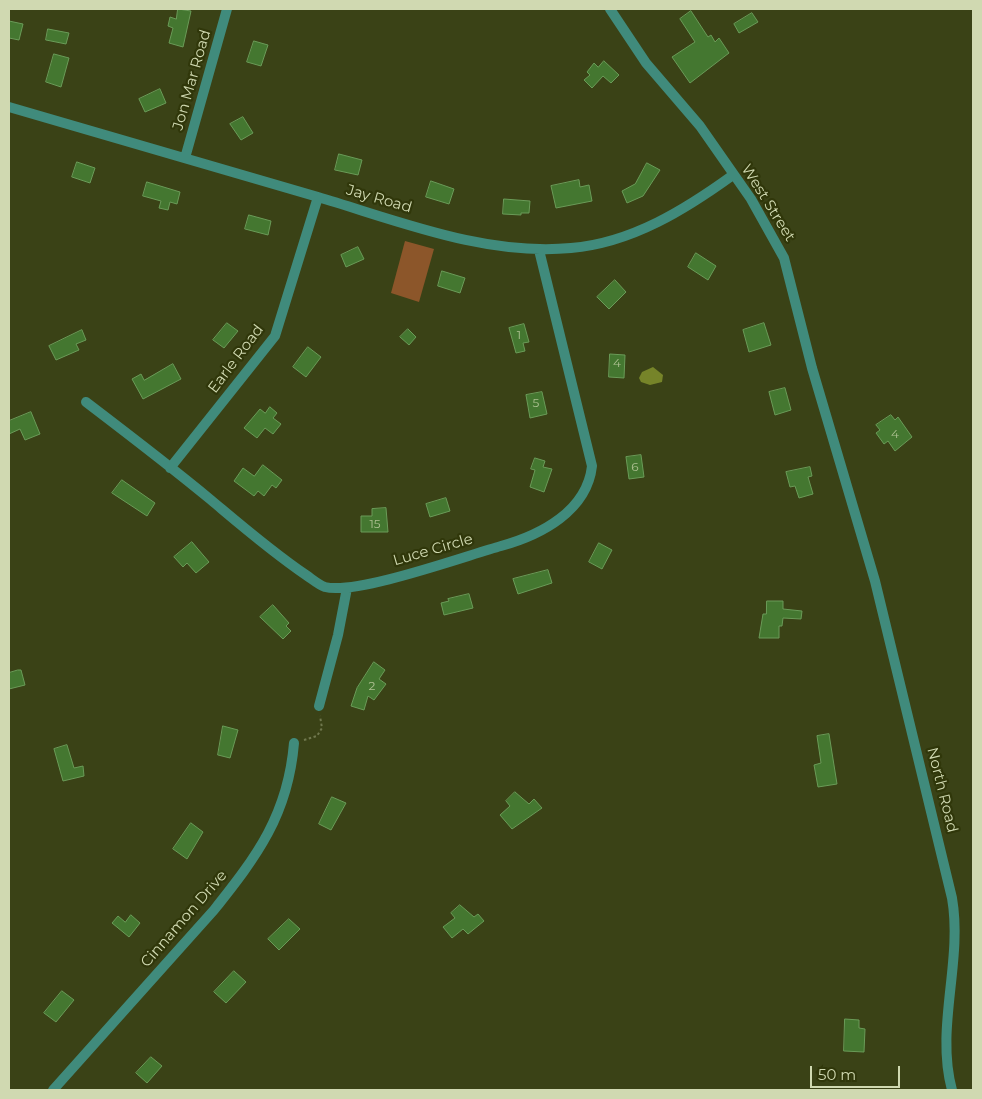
<!DOCTYPE html>
<html>
<head>
<meta charset="utf-8">
<style>
  body { margin:0 }
  #map { position:relative; width:982px; height:1099px; overflow:hidden; background:#3a4216; font-family:Montserrat,sans-serif }
  canvas { display:block }
  .frame { position:absolute; inset:0; border:10px solid #d0d9b1; pointer-events:none }
  .scale { position:absolute; left:810px; top:1066px; width:90px; height:22px; box-sizing:border-box; border:2px solid #d0d9b1; border-top:0; padding-left:6px; font-size:15px; line-height:18px; white-space:nowrap; color:#d0d9b1; -webkit-text-stroke:4px #30370a; paint-order:stroke }
</style>
</head>
<body>
<div id="map">
<canvas width="982" height="1099"></canvas>
<div class="frame"></div>
<div class="scale">50 m</div>
</div>
<script>
const g = document.querySelector('canvas').getContext('2d');
g.lineJoin = 'round';
function paint(path, color) { g.fillStyle = color; g.fill(path, 'evenodd'); }
function strokePath(path, color, width, dash) { g.strokeStyle = color; g.lineWidth = width; g.lineCap = dash ? 'butt' : 'round'; g.setLineDash(dash || []); g.stroke(path); }
function drawText(font, color, halo, rows, align = 'center') {
  g.font = font + ' Montserrat,sans-serif'; g.lineWidth = 4.5; g.setLineDash([]); g.textBaseline = 'middle'; g.strokeStyle = halo; g.fillStyle = color; for (const [text, x, y, turn = 0] of rows) {
    g.save(); g.translate(x, y); g.rotate((+turn || 0) * Math.PI / 180); g.textAlign = isNaN(turn) ? turn : align; if (halo) g.strokeText(text, 0, 0); g.fillText(text, 0, 0); g.restore();
  }
}
const green = new Path2D(`
  M 405,241 L 434,249 L 419,302 L 391,293 Z`);
const water = new Path2D(`
  M 653,367 L 663,375 L 662,382 L 650,385 L 641,382 L 639,378 L 642,372 Z`);
const building = new Path2D(`
  M 178,9 L 191,11 L 183,47 L 169,43 L 173,28 L 168,26 L 170,17 L 176,19 Z
  M 691,11 L 708,37 L 711,35 L 715,42 L 719,38 L 729,53 L 690,83 L 672,57 L 695,42 L 680,19 Z
  M 752,13 L 758,22 L 739,33 L 734,24 Z
  M 9,21 L 23,24 L 19,40 L 9,38 Z
  M 48,29 L 69,33 L 66,44 L 46,40 Z
  M 254,41 L 268,45 L 261,66 L 247,62 Z
  M 54,54 L 69,58 L 61,87 L 46,82 Z
  M 604,61 L 619,75 L 611,83 L 603,76 L 592,88 L 584,80 L 590,75 L 587,72 L 594,63 L 598,67 Z
  M 160,89 L 166,103 L 145,112 L 139,99 Z
  M 243,117 L 253,133 L 241,140 L 230,124 Z
  M 339,154 L 362,160 L 358,175 L 335,170 Z
  M 77,162 L 95,168 L 90,183 L 72,177 Z
  M 647,163 L 660,170 L 643,196 L 627,203 L 622,191 L 635,184 Z
  M 579,180 L 580,187 L 589,185 L 592,201 L 556,208 L 551,186 Z
  M 431,181 L 454,189 L 449,204 L 426,197 Z
  M 147,182 L 180,192 L 177,204 L 170,202 L 168,210 L 159,208 L 161,201 L 143,196 Z
  M 504,199 L 530,201 L 529,213 L 521,213 L 521,215 L 503,214 Z
  M 249,215 L 271,221 L 268,235 L 245,229 Z
  M 358,247 L 364,259 L 346,267 L 341,255 Z
  M 696,253 L 716,266 L 708,280 L 688,267 Z
  M 442,271 L 465,278 L 460,293 L 438,286 Z
  M 615,280 L 626,292 L 609,309 L 597,297 Z
  M 227,323 L 238,331 L 224,348 L 213,340 Z
  M 764,323 L 771,345 L 749,352 L 743,330 Z
  M 524,324 L 529,342 L 523,343 L 525,351 L 516,353 L 509,328 Z
  M 408,329 L 416,337 L 409,345 L 400,337 Z
  M 82,330 L 86,340 L 76,344 L 79,350 L 56,360 L 49,346 Z
  M 308,347 L 321,357 L 306,377 L 293,367 Z
  M 610,354 L 625,355 L 624,378 L 609,377 Z
  M 173,364 L 181,379 L 143,399 L 132,379 L 141,374 L 144,380 Z
  M 785,388 L 791,410 L 775,415 L 769,392 Z
  M 542,392 L 547,414 L 530,418 L 526,395 Z
  M 270,407 L 277,413 L 273,418 L 281,424 L 273,434 L 265,428 L 257,438 L 244,428 L 260,409 L 265,413 Z
  M 31,412 L 40,434 L 25,440 L 20,429 L 9,434 L 9,421 Z
  M 891,415 L 895,420 L 898,417 L 912,437 L 895,451 L 888,441 L 884,444 L 876,433 L 880,430 L 876,425 Z
  M 641,455 L 644,477 L 629,479 L 626,457 Z
  M 535,458 L 545,461 L 543,467 L 552,469 L 544,492 L 530,487 L 535,470 L 531,469 Z
  M 263,465 L 282,480 L 276,488 L 272,485 L 264,496 L 258,491 L 254,496 L 234,481 L 243,468 L 254,476 Z
  M 810,467 L 812,476 L 808,477 L 813,494 L 799,498 L 795,486 L 790,487 L 786,472 Z
  M 122,480 L 155,503 L 147,516 L 112,493 Z
  M 446,498 L 450,511 L 430,517 L 426,504 Z
  M 386,508 L 388,532 L 361,532 L 361,516 L 372,516 L 372,509 Z
  M 192,542 L 209,562 L 196,573 L 187,563 L 183,567 L 174,557 Z
  M 599,543 L 612,550 L 602,569 L 589,562 Z
  M 548,570 L 552,583 L 518,594 L 513,579 Z
  M 469,594 L 473,608 L 444,615 L 441,603 L 449,601 L 448,599 Z
  M 767,601 L 783,601 L 783,609 L 802,611 L 801,619 L 783,618 L 782,626 L 779,626 L 779,638 L 759,638 L 763,614 L 766,614 Z
  M 273,605 L 289,623 L 286,626 L 291,631 L 283,639 L 260,617 Z
  M 374,662 L 385,670 L 379,679 L 386,684 L 374,700 L 368,696 L 364,710 L 351,706 L 357,688 Z
  M 18,670 L 21,670 L 25,685 L 9,689 L 9,673 Z
  M 223,726 L 238,730 L 230,758 L 218,755 Z
  M 829,734 L 837,784 L 818,787 L 814,765 L 821,763 L 817,736 Z
  M 67,745 L 74,768 L 83,766 L 84,776 L 63,781 L 54,749 Z
  M 515,792 L 529,804 L 534,799 L 542,808 L 512,829 L 500,815 L 510,806 L 506,801 Z
  M 332,797 L 346,803 L 331,830 L 319,824 Z
  M 191,823 L 203,832 L 187,859 L 173,849 Z
  M 460,905 L 474,917 L 478,914 L 484,921 L 468,934 L 463,929 L 452,938 L 443,927 L 455,918 L 451,913 Z
  M 131,915 L 140,923 L 129,937 L 112,923 L 118,916 L 125,922 Z
  M 289,919 L 300,929 L 279,950 L 268,939 Z
  M 234,971 L 246,982 L 226,1003 L 214,992 Z
  M 62,991 L 74,1000 L 56,1022 L 44,1013 Z
  M 845,1019 L 859,1020 L 859,1028 L 865,1029 L 864,1052 L 844,1051 Z
  M 151,1057 L 162,1066 L 147,1083 L 136,1073 Z`);
const path = new Path2D(`
  M 304,740 L 317,736 L 322,728 L 320,716`);
const street = new Path2D(`
  M 610,9 L 646,63 L 700,126 L 751,199 L 784,258 L 812,368 L 875,581 L 952,898 C 963,962 935,1027 952,1090
  M 9,107 C 112,137 215,167 318,197 C 399,221 485,256 571,248 C 632,243 686,209 733,175
  M 185,158 L 227,9
  M 86,402 C 128,434 170,466 211,500 C 242,526 272,552 306,575 C 312,579 319,585 325,587 C 357,595 465,556 501,546 C 541,535 587,511 592,466 L 539,250
  M 170,468 L 275,336 L 318,197
  M 319,706 L 338,635 L 347,588
  M 53,1090 L 214,910 C 257,856 288,815 294,743`);
const numberNames = [
  ["1",519,335],
  ["4",617,363],
  ["5",536,403],
  ["4",895,434],
  ["6",635,467],
  ["15",375,524],
  ["2",372,686]
];
const streetNames = [
  ["Jon Mar Road",192,80,-74],
  ["Jay Road",379,199,16],
  ["West Street",768,203,58],
  ["Earle Road",236,359,-53],
  ["Luce Circle",433,550,-16],
  ["North Road",942,790,76],
  ["Cinnamon Drive",184,919,-49]
];
paint(green, '#8c562a');
paint(water, '#768429');
paint(building, '#447730');
strokePath(building, '#6a9b58', 1);
strokePath(path, '#70784e', 2, [2.5, 2.5]);
strokePath(street, '#408b7c', 10);
drawText('12px', '#adc091', null, numberNames);
drawText('15px', '#d0d9b1', '#30370a', streetNames);
</script>
</body>
</html>
